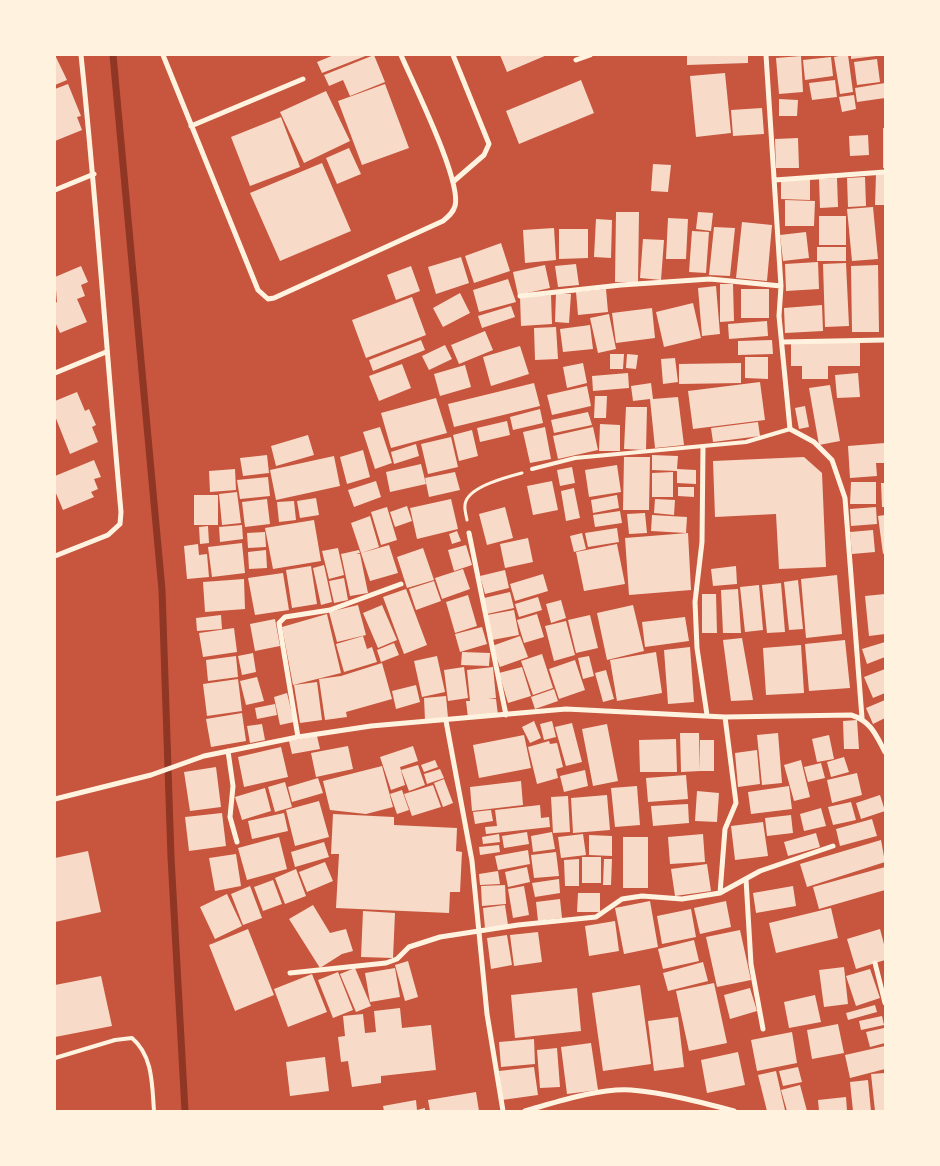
<!DOCTYPE html>
<html>
<head>
<meta charset="utf-8">
<style>
  body { margin:0 }
  #map { position:relative; width:940px; height:1166px; overflow:hidden; background:#c8553d; font-family:Lato,sans-serif }
  canvas { display:block }
  .frame { position:absolute; inset:0; border:56px solid #fff3e0; pointer-events:none }
</style>
</head>
<body>
<div id="map">
<canvas width="940" height="1166"></canvas>
<div class="frame"></div>
</div>
<script>
const g = document.querySelector('canvas').getContext('2d');
g.lineJoin = 'round';
function strokePath(path, color, width, dash) { g.strokeStyle = color; g.lineWidth = width; g.lineCap = dash ? 'butt' : 'round'; g.setLineDash(dash || []); g.stroke(path); }
function paint(path, color) { g.fillStyle = color; g.fill(path, 'evenodd'); }
const stream = new Path2D(`
  M 113,55 L 162,590 L 171,857 L 185,1111`);
const building = new Path2D(`
  M 55,55 L 67,80 L 55,85 Z
  M 334,55 L 368,55 L 322,73 L 317,62 Z
  M 374,55 L 385,82 L 350,96 L 343,80 L 329,86 L 324,75 Z
  M 500,55 L 547,55 L 507,72 Z
  M 687,55 L 748,55 L 748,63 L 687,65 Z
  M 844,55 L 848,55 L 853,92 L 840,94 L 834,57 Z
  M 851,55 L 876,55 L 876,56 L 851,59 Z
  M 801,56 L 803,92 L 779,94 L 776,58 Z
  M 831,57 L 833,76 L 805,80 L 803,60 Z
  M 877,59 L 880,82 L 857,85 L 854,62 Z
  M 725,73 L 731,133 L 696,137 L 690,76 Z
  M 581,80 L 594,113 L 519,144 L 506,111 Z
  M 835,80 L 837,97 L 812,100 L 809,83 Z
  M 885,83 L 885,98 L 857,102 L 855,88 Z
  M 68,84 L 81,116 L 77,117 L 82,130 L 55,141 L 55,89 Z
  M 385,84 L 409,148 L 362,165 L 338,101 Z
  M 326,91 L 350,141 L 304,163 L 280,112 Z
  M 854,95 L 856,109 L 842,112 L 839,97 Z
  M 779,99 L 798,100 L 797,116 L 779,116 Z
  M 762,108 L 764,134 L 733,136 L 731,110 Z
  M 281,117 L 300,167 L 250,186 L 231,137 Z
  M 883,128 L 885,128 L 885,168 L 883,168 Z
  M 868,135 L 869,155 L 850,156 L 849,136 Z
  M 798,138 L 799,168 L 776,168 L 775,139 Z
  M 349,148 L 361,174 L 337,184 L 326,158 Z
  M 322,163 L 351,231 L 280,261 L 250,193 Z
  M 653,164 L 671,165 L 668,192 L 651,191 Z
  M 876,174 L 885,174 L 885,205 L 875,205 Z
  M 865,177 L 866,206 L 848,207 L 847,178 Z
  M 837,178 L 838,207 L 820,208 L 819,179 Z
  M 781,180 L 810,180 L 810,200 L 781,199 Z
  M 785,200 L 815,201 L 814,226 L 785,226 Z
  M 873,207 L 878,259 L 852,261 L 847,209 Z
  M 616,212 L 639,212 L 638,282 L 615,282 Z
  M 698,212 L 713,213 L 711,231 L 696,229 Z
  M 819,216 L 846,216 L 846,245 L 819,245 Z
  M 668,218 L 688,219 L 686,259 L 666,259 Z
  M 596,219 L 612,220 L 611,258 L 594,257 Z
  M 742,222 L 772,225 L 767,281 L 736,278 Z
  M 714,227 L 735,228 L 730,276 L 709,275 Z
  M 554,228 L 556,260 L 525,263 L 523,230 Z
  M 559,229 L 588,229 L 588,258 L 559,259 Z
  M 692,231 L 709,232 L 706,273 L 689,272 Z
  M 806,232 L 809,258 L 783,261 L 780,235 Z
  M 643,239 L 664,240 L 661,280 L 640,278 Z
  M 501,243 L 510,271 L 474,283 L 465,256 Z
  M 817,247 L 846,247 L 846,261 L 817,261 Z
  M 461,257 L 469,283 L 436,294 L 428,267 Z
  M 818,262 L 819,289 L 786,291 L 785,264 Z
  M 846,263 L 849,326 L 825,327 L 823,264 Z
  M 576,264 L 579,285 L 558,287 L 555,266 Z
  M 545,265 L 550,288 L 518,295 L 513,272 Z
  M 878,265 L 879,332 L 852,332 L 851,266 Z
  M 81,266 L 88,282 L 81,285 L 85,296 L 77,299 L 87,322 L 60,333 L 55,322 L 55,303 L 57,302 L 55,277 Z
  M 411,266 L 420,291 L 396,300 L 387,275 Z
  M 508,279 L 516,302 L 479,312 L 473,290 Z
  M 720,284 L 733,284 L 734,321 L 720,322 Z
  M 716,286 L 720,334 L 702,336 L 698,288 Z
  M 606,289 L 608,312 L 578,315 L 576,292 Z
  M 741,289 L 769,289 L 769,318 L 741,318 Z
  M 460,293 L 470,313 L 443,327 L 433,308 Z
  M 556,293 L 571,294 L 569,323 L 555,322 Z
  M 551,295 L 552,324 L 521,326 L 520,297 Z
  M 412,297 L 426,335 L 366,358 L 352,320 Z
  M 693,303 L 701,338 L 664,347 L 656,312 Z
  M 822,305 L 823,331 L 785,333 L 784,308 Z
  M 511,306 L 515,317 L 482,328 L 478,316 Z
  M 652,308 L 655,338 L 616,343 L 612,313 Z
  M 609,314 L 616,349 L 598,353 L 590,318 Z
  M 767,321 L 768,336 L 729,339 L 728,324 Z
  M 590,325 L 593,349 L 563,352 L 560,329 Z
  M 556,327 L 558,359 L 535,360 L 534,328 Z
  M 485,331 L 493,350 L 459,364 L 451,345 Z
  M 421,340 L 425,350 L 373,371 L 369,360 Z
  M 772,340 L 773,354 L 738,355 L 738,341 Z
  M 791,342 L 860,342 L 860,366 L 828,366 L 828,379 L 802,379 L 802,366 L 791,366 Z
  M 445,345 L 452,359 L 429,370 L 422,356 Z
  M 520,346 L 529,374 L 491,386 L 483,357 Z
  M 610,354 L 624,354 L 623,369 L 610,369 Z
  M 627,354 L 638,355 L 636,369 L 626,368 Z
  M 745,357 L 768,357 L 768,379 L 745,378 Z
  M 675,358 L 678,382 L 663,384 L 661,359 Z
  M 583,363 L 587,383 L 567,388 L 563,367 Z
  M 741,363 L 741,383 L 679,384 L 679,364 Z
  M 402,364 L 411,388 L 379,401 L 369,376 Z
  M 465,365 L 471,387 L 440,396 L 434,374 Z
  M 628,373 L 629,388 L 593,391 L 592,376 Z
  M 858,373 L 860,397 L 837,398 L 835,375 Z
  M 760,382 L 765,420 L 693,429 L 688,391 Z
  M 534,383 L 540,406 L 454,427 L 448,404 Z
  M 651,383 L 653,399 L 678,397 L 684,445 L 655,448 L 650,399 L 633,401 L 631,386 Z
  M 830,385 L 840,441 L 819,445 L 809,388 Z
  M 587,386 L 591,406 L 552,415 L 547,395 Z
  M 77,392 L 85,411 L 89,409 L 96,425 L 92,427 L 98,442 L 70,454 L 55,416 L 55,401 Z
  M 595,396 L 607,396 L 606,418 L 594,418 Z
  M 436,398 L 447,433 L 391,448 L 381,413 Z
  M 805,406 L 809,427 L 799,429 L 795,408 Z
  M 626,407 L 647,407 L 646,450 L 624,449 Z
  M 540,409 L 543,423 L 513,430 L 510,417 Z
  M 588,412 L 592,425 L 554,433 L 551,420 Z
  M 507,421 L 510,435 L 480,442 L 477,428 Z
  M 758,422 L 760,436 L 713,442 L 711,428 Z
  M 600,424 L 620,425 L 620,451 L 599,451 Z
  M 380,427 L 392,463 L 375,469 L 363,432 Z
  M 545,427 L 551,459 L 530,463 L 523,432 Z
  M 593,427 L 598,450 L 558,459 L 553,436 Z
  M 472,430 L 478,456 L 459,461 L 453,435 Z
  M 308,435 L 314,455 L 276,466 L 271,446 Z
  M 451,437 L 458,467 L 428,474 L 421,444 Z
  M 885,443 L 885,463 L 876,463 L 877,476 L 850,478 L 848,446 Z
  M 416,444 L 419,456 L 394,464 L 391,452 Z
  M 363,450 L 370,477 L 347,484 L 340,457 Z
  M 267,455 L 269,473 L 243,476 L 240,458 Z
  M 652,455 L 678,456 L 677,469 L 696,470 L 696,484 L 677,483 L 677,471 L 652,470 Z
  M 334,456 L 340,486 L 276,500 L 270,470 Z
  M 624,457 L 650,457 L 649,510 L 623,510 Z
  M 804,457 L 822,473 L 826,567 L 779,569 L 776,514 L 715,517 L 713,461 Z
  M 94,460 L 101,477 L 94,479 L 98,489 L 91,492 L 94,497 L 63,510 L 55,491 L 55,476 Z
  M 421,464 L 426,484 L 390,492 L 386,472 Z
  M 617,465 L 621,492 L 589,497 L 585,470 Z
  M 572,467 L 575,483 L 560,486 L 557,470 Z
  M 235,469 L 236,490 L 210,492 L 209,471 Z
  M 455,472 L 460,490 L 429,497 L 425,478 Z
  M 673,472 L 673,497 L 652,497 L 652,473 Z
  M 268,477 L 270,496 L 240,499 L 237,480 Z
  M 376,481 L 381,497 L 354,507 L 348,490 Z
  M 552,481 L 558,510 L 533,515 L 527,486 Z
  M 851,482 L 876,482 L 876,504 L 850,504 Z
  M 881,483 L 885,483 L 885,507 L 882,507 Z
  M 678,487 L 694,487 L 694,497 L 678,496 Z
  M 574,488 L 580,518 L 566,521 L 561,491 Z
  M 237,492 L 241,523 L 222,525 L 219,494 Z
  M 194,495 L 218,495 L 218,525 L 194,525 Z
  M 617,495 L 619,508 L 593,513 L 591,500 Z
  M 316,498 L 319,515 L 300,518 L 297,501 Z
  M 267,499 L 270,524 L 245,527 L 242,502 Z
  M 451,499 L 458,529 L 417,539 L 410,508 Z
  M 655,499 L 675,500 L 674,515 L 654,513 Z
  M 294,501 L 296,520 L 279,522 L 277,502 Z
  M 407,506 L 412,521 L 395,527 L 390,512 Z
  M 387,507 L 397,540 L 381,545 L 371,512 Z
  M 505,507 L 513,538 L 487,545 L 479,514 Z
  M 876,507 L 877,524 L 851,526 L 850,509 Z
  M 620,511 L 622,523 L 595,527 L 593,515 Z
  M 645,513 L 647,533 L 629,534 L 627,514 Z
  M 652,515 L 687,517 L 686,533 L 651,531 Z
  M 885,515 L 885,553 L 883,554 L 878,516 Z
  M 370,516 L 379,547 L 361,553 L 351,523 Z
  M 314,520 L 321,561 L 273,569 L 265,528 Z
  M 242,525 L 243,539 L 220,542 L 219,527 Z
  M 208,526 L 209,543 L 200,544 L 199,527 Z
  M 617,528 L 619,542 L 588,547 L 585,533 Z
  M 873,530 L 875,552 L 852,554 L 850,532 Z
  M 457,531 L 461,541 L 452,544 L 449,534 Z
  M 265,532 L 266,547 L 248,548 L 247,533 Z
  M 582,533 L 586,549 L 574,552 L 570,536 Z
  M 688,533 L 691,590 L 629,595 L 625,538 Z
  M 528,538 L 533,562 L 505,568 L 500,544 Z
  M 242,543 L 245,573 L 212,577 L 208,547 Z
  M 198,544 L 199,555 L 207,554 L 209,577 L 187,579 L 184,546 Z
  M 617,544 L 625,584 L 584,591 L 576,552 Z
  M 389,545 L 398,573 L 370,581 L 361,553 Z
  M 466,545 L 472,565 L 454,571 L 448,550 Z
  M 338,548 L 344,575 L 329,579 L 322,551 Z
  M 423,548 L 434,580 L 407,588 L 397,557 Z
  M 266,550 L 267,568 L 249,569 L 248,552 Z
  M 359,550 L 360,553 L 356,554 L 360,554 L 368,593 L 350,596 L 341,554 Z
  M 324,565 L 332,602 L 321,605 L 313,568 Z
  M 311,566 L 317,604 L 292,608 L 286,570 Z
  M 736,566 L 737,584 L 713,586 L 711,569 Z
  M 463,569 L 470,589 L 442,599 L 435,578 Z
  M 505,570 L 509,588 L 485,594 L 480,576 Z
  M 283,573 L 289,610 L 255,615 L 248,578 Z
  M 543,574 L 548,591 L 515,601 L 510,584 Z
  M 837,575 L 842,634 L 806,638 L 801,579 Z
  M 344,578 L 348,600 L 334,603 L 329,581 Z
  M 244,579 L 245,609 L 205,612 L 203,582 Z
  M 798,580 L 803,629 L 789,630 L 784,582 Z
  M 434,581 L 441,601 L 416,610 L 409,589 Z
  M 781,583 L 785,632 L 767,633 L 762,585 Z
  M 759,585 L 763,630 L 745,632 L 740,587 Z
  M 406,589 L 427,645 L 404,654 L 383,597 Z
  M 738,589 L 741,633 L 723,633 L 721,590 Z
  M 510,592 L 514,608 L 487,614 L 484,598 Z
  M 702,594 L 716,594 L 717,633 L 702,633 Z
  M 885,594 L 885,634 L 869,636 L 865,596 Z
  M 468,595 L 477,626 L 455,633 L 446,602 Z
  M 538,597 L 542,610 L 519,617 L 515,604 Z
  M 561,600 L 566,618 L 551,623 L 546,604 Z
  M 358,605 L 366,635 L 337,642 L 329,612 Z
  M 382,605 L 397,640 L 378,648 L 363,613 Z
  M 633,605 L 644,651 L 607,660 L 597,613 Z
  M 514,610 L 519,635 L 492,640 L 487,615 Z
  M 327,614 L 341,673 L 293,685 L 282,627 Z
  M 537,614 L 544,637 L 524,643 L 517,620 Z
  M 221,615 L 222,629 L 197,631 L 196,618 Z
  M 590,615 L 598,648 L 576,653 L 568,620 Z
  M 685,617 L 689,641 L 645,647 L 642,622 Z
  M 275,619 L 280,646 L 255,651 L 250,624 Z
  M 566,621 L 575,655 L 554,661 L 545,626 Z
  M 482,627 L 487,644 L 460,652 L 455,634 Z
  M 234,628 L 237,652 L 203,657 L 199,633 Z
  M 363,636 L 367,649 L 372,647 L 377,662 L 344,672 L 336,644 Z
  M 520,636 L 528,657 L 500,667 L 492,646 Z
  M 742,638 L 753,700 L 731,701 L 723,640 Z
  M 845,640 L 850,688 L 809,691 L 805,644 Z
  M 885,642 L 885,657 L 867,664 L 862,649 Z
  M 394,643 L 399,655 L 381,662 L 377,650 Z
  M 801,645 L 804,693 L 766,695 L 763,648 Z
  M 690,647 L 694,702 L 668,704 L 664,650 Z
  M 462,652 L 490,653 L 489,666 L 461,665 Z
  M 656,652 L 662,693 L 617,701 L 610,660 Z
  M 253,653 L 256,672 L 242,675 L 238,656 Z
  M 542,654 L 553,688 L 533,695 L 521,661 Z
  M 236,656 L 238,677 L 208,681 L 206,660 Z
  M 437,656 L 445,692 L 422,697 L 414,661 Z
  M 589,656 L 594,676 L 583,679 L 578,658 Z
  M 575,660 L 585,690 L 559,699 L 549,669 Z
  M 382,663 L 392,699 L 346,712 L 347,717 L 325,720 L 319,679 L 341,676 Z
  M 464,667 L 468,698 L 448,701 L 444,670 Z
  M 493,667 L 496,698 L 488,699 L 496,699 L 498,715 L 468,718 L 466,701 L 470,701 L 467,670 Z
  M 522,667 L 531,696 L 508,703 L 499,673 Z
  M 885,669 L 885,693 L 873,698 L 864,677 Z
  M 606,670 L 614,699 L 603,702 L 595,673 Z
  M 257,677 L 264,701 L 246,705 L 240,681 Z
  M 238,679 L 242,711 L 207,716 L 203,684 Z
  M 317,682 L 322,720 L 300,723 L 294,685 Z
  M 416,685 L 420,702 L 396,709 L 392,691 Z
  M 554,689 L 558,701 L 535,709 L 531,697 Z
  M 287,693 L 294,722 L 280,725 L 274,697 Z
  M 446,696 L 448,718 L 425,720 L 424,698 Z
  M 885,700 L 885,718 L 873,724 L 866,708 Z
  M 275,704 L 277,715 L 257,719 L 255,708 Z
  M 242,713 L 246,741 L 211,747 L 206,719 Z
  M 857,720 L 859,749 L 844,749 L 843,721 Z
  M 534,721 L 541,738 L 530,743 L 522,727 Z
  M 552,721 L 556,737 L 544,740 L 540,724 Z
  M 572,723 L 582,762 L 566,766 L 555,727 Z
  M 262,724 L 265,740 L 250,743 L 247,726 Z
  M 607,724 L 618,781 L 593,786 L 582,729 Z
  M 680,733 L 699,733 L 700,771 L 681,772 Z
  M 778,733 L 782,783 L 762,785 L 757,735 Z
  M 524,735 L 531,768 L 479,778 L 473,745 Z
  M 829,735 L 834,759 L 817,762 L 812,739 Z
  M 317,736 L 320,749 L 292,754 L 289,741 Z
  M 676,739 L 677,772 L 640,772 L 639,740 Z
  M 700,740 L 714,740 L 714,771 L 700,771 Z
  M 549,741 L 550,744 L 557,743 L 563,767 L 556,769 L 558,778 L 537,784 L 528,747 Z
  M 348,746 L 353,769 L 316,777 L 311,753 Z
  M 413,746 L 418,761 L 400,767 L 405,785 L 391,790 L 380,757 Z
  M 281,747 L 288,777 L 244,787 L 238,757 Z
  M 757,750 L 760,784 L 738,787 L 735,753 Z
  M 844,757 L 849,772 L 831,777 L 827,762 Z
  M 435,760 L 438,767 L 424,772 L 421,765 Z
  M 801,760 L 810,797 L 794,801 L 784,765 Z
  M 821,763 L 825,778 L 808,782 L 804,767 Z
  M 418,765 L 425,785 L 409,791 L 401,770 Z
  M 382,766 L 393,807 L 366,814 L 330,810 L 323,781 Z
  M 216,767 L 221,807 L 190,811 L 184,772 Z
  M 440,769 L 444,778 L 427,784 L 424,774 Z
  M 585,770 L 588,786 L 564,792 L 560,776 Z
  M 857,773 L 862,795 L 832,803 L 827,780 Z
  M 686,775 L 688,799 L 648,802 L 646,778 Z
  M 318,778 L 323,793 L 292,802 L 288,787 Z
  M 444,779 L 453,803 L 443,807 L 434,783 Z
  M 521,781 L 523,805 L 472,811 L 470,787 Z
  M 285,782 L 292,807 L 275,812 L 268,787 Z
  M 433,785 L 441,807 L 412,816 L 404,794 Z
  M 637,786 L 640,825 L 615,827 L 611,788 Z
  M 789,786 L 792,809 L 751,814 L 748,792 Z
  M 265,788 L 271,811 L 242,820 L 235,797 Z
  M 402,790 L 409,810 L 397,814 L 390,794 Z
  M 697,791 L 719,793 L 717,822 L 695,821 Z
  M 607,795 L 610,830 L 573,833 L 571,798 Z
  M 880,795 L 885,811 L 861,819 L 856,803 Z
  M 568,796 L 570,832 L 553,833 L 551,797 Z
  M 319,801 L 329,837 L 295,846 L 286,810 Z
  M 851,802 L 856,820 L 833,825 L 828,807 Z
  M 688,804 L 689,823 L 653,826 L 651,806 Z
  M 540,805 L 541,818 L 549,817 L 550,827 L 486,834 L 485,827 L 497,826 L 495,810 Z
  M 821,808 L 826,826 L 804,831 L 800,814 Z
  M 491,810 L 493,821 L 475,824 L 473,812 Z
  M 222,813 L 226,846 L 189,851 L 185,817 Z
  M 284,813 L 288,831 L 252,839 L 248,821 Z
  M 333,814 L 394,817 L 394,825 L 457,828 L 456,851 L 462,852 L 460,892 L 450,892 L 449,913 L 336,908 L 339,854 L 331,854 Z
  M 791,815 L 793,833 L 767,836 L 765,818 Z
  M 872,819 L 877,836 L 840,846 L 836,829 Z
  M 763,822 L 768,856 L 735,860 L 731,826 Z
  M 527,832 L 529,844 L 504,848 L 502,836 Z
  M 552,832 L 555,849 L 533,852 L 531,836 Z
  M 816,833 L 820,847 L 788,856 L 784,842 Z
  M 499,834 L 500,842 L 483,844 L 482,837 Z
  M 583,834 L 586,855 L 561,858 L 558,837 Z
  M 703,834 L 705,862 L 670,864 L 668,837 Z
  M 589,835 L 612,836 L 612,856 L 589,855 Z
  M 279,837 L 287,869 L 247,880 L 238,848 Z
  M 623,837 L 648,837 L 648,888 L 623,888 Z
  M 881,840 L 885,862 L 807,887 L 800,864 Z
  M 324,842 L 329,857 L 295,867 L 291,852 Z
  M 499,845 L 500,852 L 480,855 L 479,847 Z
  M 528,850 L 530,864 L 498,870 L 495,856 Z
  M 88,851 L 101,912 L 55,922 L 55,858 Z
  M 556,852 L 559,876 L 534,878 L 531,855 Z
  M 236,854 L 241,886 L 215,891 L 209,858 Z
  M 582,857 L 601,857 L 601,883 L 582,883 Z
  M 579,859 L 579,886 L 565,886 L 564,860 Z
  M 604,859 L 612,859 L 611,885 L 603,885 Z
  M 325,862 L 333,881 L 307,892 L 299,872 Z
  M 707,864 L 711,891 L 675,896 L 671,869 Z
  M 527,867 L 530,882 L 508,887 L 505,872 Z
  M 885,867 L 885,890 L 819,909 L 813,887 Z
  M 296,869 L 306,896 L 285,904 L 275,878 Z
  M 498,871 L 500,884 L 480,885 L 479,874 Z
  M 559,879 L 560,893 L 535,897 L 532,883 Z
  M 273,880 L 282,904 L 263,911 L 254,887 Z
  M 505,885 L 506,904 L 482,906 L 481,886 Z
  M 250,886 L 262,918 L 243,925 L 231,894 Z
  M 524,886 L 529,915 L 513,918 L 508,889 Z
  M 793,886 L 796,906 L 756,913 L 753,893 Z
  M 578,893 L 600,893 L 600,912 L 577,912 Z
  M 227,894 L 242,926 L 215,939 L 200,907 Z
  M 560,899 L 562,918 L 538,921 L 536,902 Z
  M 650,901 L 658,947 L 624,954 L 615,908 Z
  M 726,901 L 731,927 L 700,934 L 694,908 Z
  M 313,905 L 330,933 L 346,929 L 353,951 L 342,954 L 320,968 L 289,919 Z
  M 505,905 L 508,925 L 485,928 L 483,908 Z
  M 831,908 L 838,938 L 776,953 L 769,923 Z
  M 691,909 L 696,937 L 662,944 L 657,916 Z
  M 363,911 L 395,913 L 393,958 L 361,957 Z
  M 615,921 L 619,951 L 589,956 L 585,926 Z
  M 248,929 L 274,995 L 235,1011 L 209,945 Z
  M 880,929 L 885,948 L 885,960 L 856,969 L 847,939 Z
  M 740,930 L 751,980 L 717,987 L 706,937 Z
  M 538,932 L 542,962 L 514,966 L 510,935 Z
  M 507,935 L 512,965 L 491,969 L 487,938 Z
  M 694,940 L 699,961 L 663,969 L 658,949 Z
  M 408,961 L 418,997 L 405,1001 L 395,965 Z
  M 703,962 L 708,981 L 668,991 L 663,973 Z
  M 844,967 L 848,1004 L 824,1007 L 819,970 Z
  M 355,968 L 371,1006 L 356,1012 L 340,974 Z
  M 395,968 L 400,997 L 370,1002 L 365,973 Z
  M 870,969 L 880,998 L 856,1006 L 846,976 Z
  M 338,972 L 353,1010 L 333,1018 L 318,980 Z
  M 312,974 L 327,1012 L 288,1027 L 274,989 Z
  M 101,976 L 112,1026 L 55,1037 L 55,985 Z
  M 714,983 L 727,1043 L 689,1051 L 676,991 Z
  M 640,985 L 651,1064 L 603,1071 L 592,993 Z
  M 577,988 L 581,1031 L 515,1038 L 511,995 Z
  M 750,988 L 757,1011 L 730,1019 L 724,995 Z
  M 815,995 L 821,1022 L 789,1028 L 784,1002 Z
  M 875,1005 L 877,1012 L 848,1020 L 846,1013 Z
  M 400,1008 L 402,1028 L 431,1025 L 436,1070 L 381,1076 L 381,1083 L 352,1087 L 348,1061 L 341,1062 L 338,1037 L 345,1036 L 343,1016 L 363,1014 L 365,1033 L 376,1032 L 374,1011 Z
  M 882,1016 L 884,1025 L 861,1030 L 859,1021 Z
  M 678,1017 L 684,1067 L 654,1071 L 648,1021 Z
  M 838,1024 L 844,1053 L 812,1059 L 807,1030 Z
  M 884,1028 L 885,1043 L 870,1047 L 866,1032 Z
  M 792,1032 L 797,1063 L 757,1071 L 751,1040 Z
  M 534,1039 L 535,1064 L 501,1067 L 499,1042 Z
  M 591,1043 L 598,1090 L 567,1094 L 561,1047 Z
  M 885,1046 L 885,1069 L 850,1078 L 845,1055 Z
  M 557,1048 L 560,1087 L 540,1088 L 537,1050 Z
  M 738,1052 L 745,1085 L 707,1093 L 701,1060 Z
  M 325,1057 L 329,1091 L 290,1096 L 286,1062 Z
  M 534,1067 L 538,1095 L 502,1100 L 499,1071 Z
  M 798,1067 L 802,1082 L 783,1086 L 779,1071 Z
  M 776,1071 L 785,1110 L 767,1111 L 758,1075 Z
  M 885,1073 L 885,1111 L 875,1111 L 871,1074 Z
  M 868,1080 L 871,1111 L 853,1111 L 850,1082 Z
  M 800,1085 L 807,1111 L 787,1111 L 781,1090 Z
  M 476,1092 L 479,1111 L 430,1111 L 428,1100 Z
  M 846,1097 L 847,1111 L 819,1111 L 818,1100 Z
  M 416,1100 L 417,1110 L 425,1108 L 425,1111 L 384,1111 L 383,1106 Z`);
const path = new Path2D(`
  M 467,520 C 466,514 463,507 466,501 C 472,486 507,477 522,473`);
const service = new Path2D(`
  M 532,469 L 575,458 L 746,442 L 790,429
  M 55,1058 L 115,1040 L 132,1038 C 153,1056 152,1084 154,1111`);
const minor = new Path2D(`
  M 163,55 L 258,290 L 268,299 L 274,298 L 443,221 C 448,217 453,213 455,206 C 462,181 413,83 401,55
  M 453,55 L 489,144 L 484,155 L 454,181
  M 766,55 L 781,286 L 779,316 L 790,429 L 814,442 L 832,460 L 845,498 L 862,718
  M 576,60 L 590,55
  M 191,126 L 303,79
  M 775,180 L 885,172
  M 55,190 L 94,174
  M 520,296 L 621,285 L 710,279 L 781,286
  M 782,342 L 885,340
  M 55,373 L 106,352
  M 703,447 L 702,542 L 695,602 L 697,648 L 707,715
  M 469,533 L 506,715
  M 55,556 L 108,535 L 120,524 L 121,512 C 107,359 97,207 81,55
  M 446,721 L 472,861 L 487,1014 L 503,1111
  M 298,737 L 279,623 L 285,617 L 330,610 L 401,584
  M 228,751 L 233,786 L 230,817 L 237,842
  M 55,799 L 151,775 L 204,756 L 298,737 L 371,726 L 566,709 L 725,717 L 851,715 C 871,721 876,735 885,752
  M 746,879 L 751,964 L 763,1029
  M 720,893 L 725,829 L 736,803 L 725,717
  M 875,963 L 885,1003
  M 290,973 L 386,963 L 397,959 L 409,947 L 440,937 L 518,925 L 596,917 L 622,899 L 642,896 L 682,899 L 720,893 L 760,871 L 833,846
  M 525,1111 C 557,1102 598,1088 631,1090 C 666,1093 700,1102 734,1111`);
strokePath(stream, '#8f3625', 7);
paint(building, '#f7dbc8');
strokePath(path, '#fff3e0', 3);
strokePath(service, '#fff3e0', 4);
strokePath(minor, '#fff3e0', 5);
</script>
</body>
</html>
